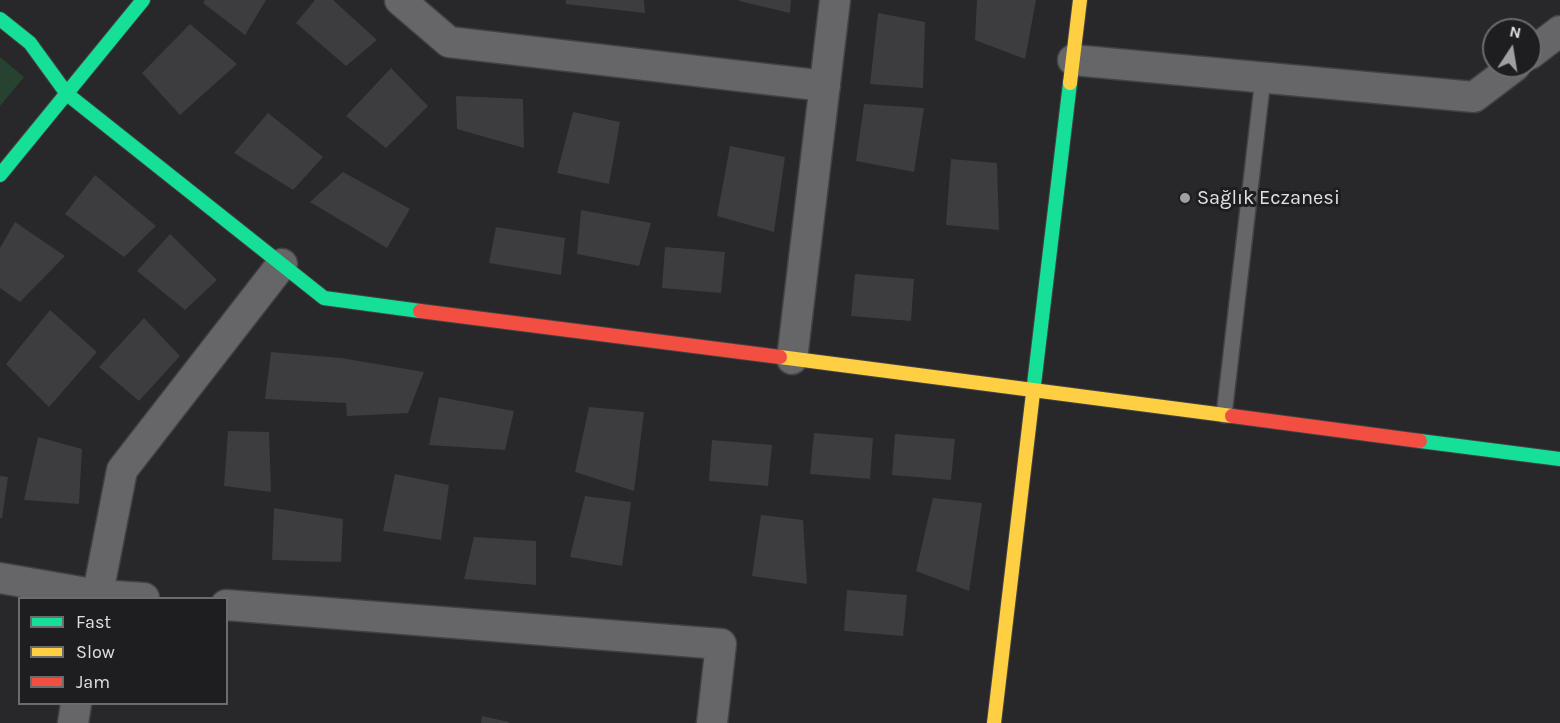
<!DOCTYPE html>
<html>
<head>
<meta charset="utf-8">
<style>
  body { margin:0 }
  #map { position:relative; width:1560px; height:723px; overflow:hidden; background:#282729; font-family:Karla,sans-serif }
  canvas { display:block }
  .legend { position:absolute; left:18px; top:597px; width:210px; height:108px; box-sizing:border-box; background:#1e1d20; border:2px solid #6c6b6e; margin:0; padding:8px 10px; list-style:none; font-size:18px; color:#e0e0e2 }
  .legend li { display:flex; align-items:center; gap:12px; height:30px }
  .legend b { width:30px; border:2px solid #6c6b6e }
  .north { position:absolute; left:1482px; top:18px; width:60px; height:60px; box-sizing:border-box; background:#1e1d20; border:2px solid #6c6b6e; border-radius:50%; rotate:12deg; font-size:16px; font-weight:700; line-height:24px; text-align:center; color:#e0e0e2 }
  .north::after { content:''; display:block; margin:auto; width:21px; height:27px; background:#a09fa1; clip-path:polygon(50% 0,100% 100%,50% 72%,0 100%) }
</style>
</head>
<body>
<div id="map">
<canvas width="1560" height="723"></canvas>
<ul class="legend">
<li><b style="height:8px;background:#16e098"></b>Fast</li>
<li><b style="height:8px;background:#ffcf43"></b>Slow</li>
<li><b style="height:8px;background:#f24e42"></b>Jam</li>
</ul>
<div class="north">N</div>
</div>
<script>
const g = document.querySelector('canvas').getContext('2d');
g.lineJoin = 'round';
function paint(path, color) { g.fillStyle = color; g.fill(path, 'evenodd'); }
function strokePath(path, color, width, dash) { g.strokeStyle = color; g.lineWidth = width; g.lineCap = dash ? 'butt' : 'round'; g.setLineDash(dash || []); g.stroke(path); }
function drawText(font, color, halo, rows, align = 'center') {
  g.font = font + ' Karla,sans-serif'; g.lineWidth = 6; g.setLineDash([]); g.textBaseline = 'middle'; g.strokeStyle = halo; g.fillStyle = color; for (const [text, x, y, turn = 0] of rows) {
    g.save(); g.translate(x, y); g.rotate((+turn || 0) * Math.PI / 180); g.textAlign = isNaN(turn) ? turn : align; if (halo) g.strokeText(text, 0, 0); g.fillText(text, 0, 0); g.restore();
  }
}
const green = new Path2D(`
  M 0,57 L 24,77 L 0,106 Z`);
const building = new Path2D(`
  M 205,0 L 266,0 L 245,35 L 203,3 Z
  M 315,0 L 333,0 L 377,40 L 346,66 L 296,23 Z
  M 566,0 L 644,0 L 645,13 L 566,4 Z
  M 739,0 L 791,0 L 790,13 L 739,1 Z
  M 977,0 L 1036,0 L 1025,59 L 975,40 Z
  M 878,13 L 925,22 L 923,88 L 870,84 Z
  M 190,24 L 237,64 L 180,115 L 142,73 Z
  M 391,68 L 428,106 L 386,148 L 346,116 Z
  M 456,96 L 523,99 L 524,148 L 457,129 Z
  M 864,104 L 924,108 L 914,172 L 856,161 Z
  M 573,112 L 620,122 L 609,184 L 557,173 Z
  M 268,113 L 323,157 L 293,190 L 234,153 Z
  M 730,146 L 785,157 L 774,232 L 717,216 Z
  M 951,159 L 997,163 L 999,230 L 946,225 Z
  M 343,172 L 410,209 L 387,248 L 310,202 Z
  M 95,175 L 156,226 L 124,257 L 65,214 Z
  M 581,210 L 651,223 L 639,266 L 577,254 Z
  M 15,222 L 65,256 L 20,302 L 0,288 L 0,248 Z
  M 496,227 L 565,238 L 561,275 L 489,263 Z
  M 170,234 L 217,280 L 185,310 L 137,271 Z
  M 665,247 L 725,252 L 721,293 L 662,288 Z
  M 855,274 L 914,279 L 911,321 L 851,316 Z
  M 50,310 L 97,352 L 49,407 L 6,364 Z
  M 144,318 L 180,356 L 139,401 L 99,367 Z
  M 271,352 L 341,358 L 424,372 L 408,413 L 347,416 L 346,403 L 265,399 Z
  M 439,397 L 514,411 L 505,450 L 429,445 Z
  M 589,407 L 644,412 L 634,491 L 575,472 Z
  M 228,431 L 269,432 L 271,492 L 224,486 Z
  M 814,433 L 873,438 L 870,479 L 810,474 Z
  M 895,434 L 955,439 L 951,480 L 892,475 Z
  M 38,437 L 82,449 L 79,504 L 24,500 Z
  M 712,440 L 772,445 L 768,486 L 709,481 Z
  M 395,474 L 449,485 L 441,540 L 383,531 Z
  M 0,476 L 8,477 L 2,518 L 0,518 Z
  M 585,496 L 631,502 L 622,566 L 570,557 Z
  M 933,498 L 982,503 L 969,591 L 916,571 Z
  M 274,508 L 343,519 L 341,562 L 272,560 Z
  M 761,515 L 803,520 L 807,584 L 752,576 Z
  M 474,537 L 536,541 L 536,585 L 464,579 Z
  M 847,590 L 907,595 L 903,636 L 844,631 Z
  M 482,716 L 509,722 L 509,723 L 481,723 Z`);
const lane = new Path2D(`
  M 1224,415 L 1263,78`);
const street = new Path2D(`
  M 400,0 L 449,42 L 825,86
  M 1530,54 L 1560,31
  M 1073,60 L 1474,97 L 1515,66
  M 792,359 L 835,0
  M 0,578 L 98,595 L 144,598
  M 97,598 L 122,470 L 282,264
  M 226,605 L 721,644 L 712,723
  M 73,723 L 76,704`);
const fast = new Path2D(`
  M 0,19 L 30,43 L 67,94 L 324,298 L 420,311
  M 0,175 L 143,0
  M 1033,393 L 1070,83
  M 1420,441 L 1560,459`);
const slow = new Path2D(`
  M 1070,83 L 1080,0
  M 780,357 L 1232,416
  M 994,723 L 1033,393`);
const jam = new Path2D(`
  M 420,311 L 780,357
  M 1232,416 L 1420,441`);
const markers = [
  [1185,198,6,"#a09fa1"]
];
const poiNames = [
  ["Sağlık Eczanesi",1197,198]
];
paint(green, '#264332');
paint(building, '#3d3c3e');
strokePath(lane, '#424244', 18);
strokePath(street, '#424244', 33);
strokePath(fast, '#424244', 16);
strokePath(slow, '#424244', 16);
strokePath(jam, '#424244', 16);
strokePath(lane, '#666567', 15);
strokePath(street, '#666567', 30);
strokePath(fast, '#16e098', 14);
strokePath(slow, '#ffcf43', 14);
strokePath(jam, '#f24e42', 14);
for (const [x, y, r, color] of markers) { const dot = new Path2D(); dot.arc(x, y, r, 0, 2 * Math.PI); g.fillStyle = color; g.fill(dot); strokePath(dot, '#1e1d20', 2); }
drawText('20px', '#e0e0e2', '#1e1d20', poiNames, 'left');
</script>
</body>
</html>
